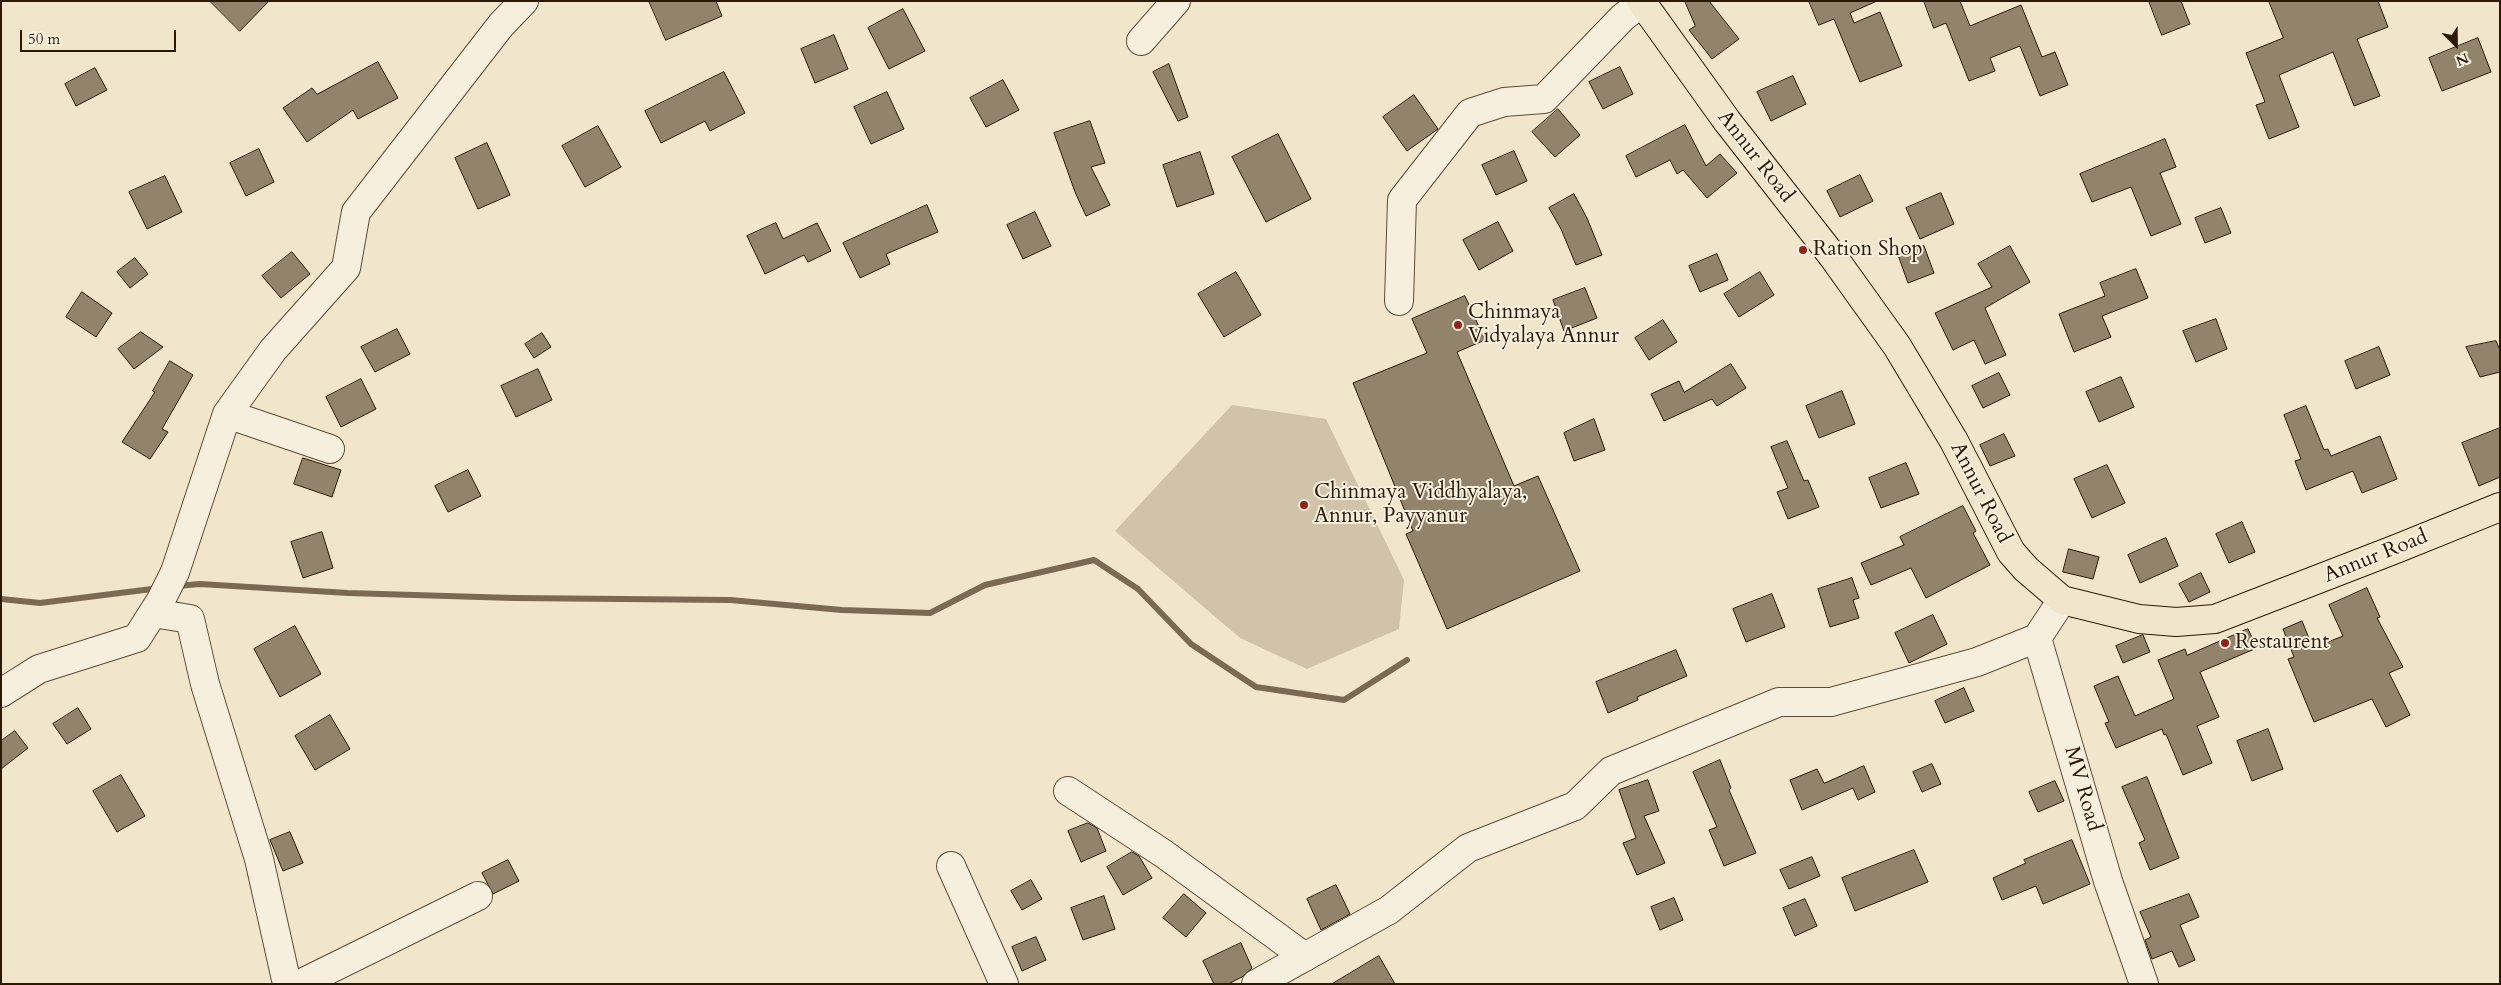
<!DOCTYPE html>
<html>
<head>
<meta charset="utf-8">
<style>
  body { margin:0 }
  #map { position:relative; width:2501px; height:985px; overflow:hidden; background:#f1e6cc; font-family:Cardo,serif }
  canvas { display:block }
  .frame { position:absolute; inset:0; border:2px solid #2c1905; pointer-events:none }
  .north { position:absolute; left:2431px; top:20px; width:50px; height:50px; -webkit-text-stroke:4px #f6efde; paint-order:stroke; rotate:157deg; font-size:14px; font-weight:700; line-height:20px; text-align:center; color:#2c1905 }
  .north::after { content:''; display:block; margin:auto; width:18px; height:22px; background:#2c1905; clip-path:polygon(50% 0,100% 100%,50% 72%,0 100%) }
  .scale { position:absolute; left:20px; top:30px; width:156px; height:22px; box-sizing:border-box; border:2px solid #2c1905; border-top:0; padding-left:6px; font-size:15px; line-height:18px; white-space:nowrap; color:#2c1905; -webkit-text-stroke:4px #f6efde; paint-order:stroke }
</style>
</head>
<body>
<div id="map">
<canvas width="2501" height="985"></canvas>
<div class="frame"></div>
<div class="north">N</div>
<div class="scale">50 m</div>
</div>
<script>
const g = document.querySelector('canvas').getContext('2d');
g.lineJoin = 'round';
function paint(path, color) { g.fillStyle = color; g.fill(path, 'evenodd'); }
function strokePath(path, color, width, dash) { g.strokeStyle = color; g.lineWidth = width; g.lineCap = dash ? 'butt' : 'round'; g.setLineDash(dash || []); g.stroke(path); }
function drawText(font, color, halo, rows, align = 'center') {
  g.font = font + ' Cardo,serif'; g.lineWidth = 4; g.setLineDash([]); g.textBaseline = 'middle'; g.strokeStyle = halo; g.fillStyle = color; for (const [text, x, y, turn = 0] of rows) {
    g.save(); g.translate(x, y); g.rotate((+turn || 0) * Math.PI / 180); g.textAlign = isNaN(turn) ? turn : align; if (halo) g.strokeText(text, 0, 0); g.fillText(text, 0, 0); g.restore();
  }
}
const green = new Path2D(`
  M 1232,405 L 1326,419 L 1404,580 L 1399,629 L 1307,669 L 1240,638 L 1115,531 Z`);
const stream = new Path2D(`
  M 177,586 L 200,584 L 348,593 L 513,598 L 730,600 L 842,610 L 930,613 L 985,585 L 1094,560 L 1138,589 L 1191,644 L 1256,687 L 1344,700 L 1407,660
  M 1,599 L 40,603 L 160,588`);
const building = new Path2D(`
  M 210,1 L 269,1 L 240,31 Z
  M 649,1 L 716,1 L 722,16 L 666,40 Z
  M 1685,1 L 1709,1 L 1739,39 L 1712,59 L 1689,30 L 1695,26 Z
  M 1809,1 L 1877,1 L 1850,13 L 1854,23 L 1880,12 L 1902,66 L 1860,82 L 1834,19 L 1819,25 Z
  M 1924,1 L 1960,1 L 1970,26 L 2021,5 L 2042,57 L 2055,52 L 2068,85 L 2040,96 L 2020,46 L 1990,58 L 1995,71 L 1969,81 L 1946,23 L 1934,28 Z
  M 2149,1 L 2181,1 L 2190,24 L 2162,35 Z
  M 2269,1 L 2378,1 L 2388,27 L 2357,39 L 2380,96 L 2354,106 L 2333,52 L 2279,75 L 2299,127 L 2269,139 L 2256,105 L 2265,102 L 2246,53 L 2283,38 Z
  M 903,9 L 925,51 L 889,69 L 868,28 Z
  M 834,35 L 848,69 L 815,83 L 801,49 Z
  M 2478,38 L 2491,72 L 2442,91 L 2429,58 Z
  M 378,62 L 398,98 L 358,119 L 353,110 L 307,142 L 283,108 L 312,88 L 317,94 Z
  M 1169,64 L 1188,117 L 1178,121 L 1153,72 Z
  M 1620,67 L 1633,94 L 1603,109 L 1589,82 Z
  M 95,68 L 107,90 L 76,106 L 65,84 Z
  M 724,72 L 745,113 L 710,131 L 705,121 L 661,143 L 645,111 Z
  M 1793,76 L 1806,104 L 1771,121 L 1757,92 Z
  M 1003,80 L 1019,110 L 986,127 L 970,98 Z
  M 887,92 L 904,129 L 871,144 L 854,107 Z
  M 1414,95 L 1438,129 L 1407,151 L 1383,117 Z
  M 1558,109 L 1580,135 L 1555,157 L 1532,132 Z
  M 1090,121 L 1105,163 L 1091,167 L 1110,205 L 1086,216 L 1075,192 L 1054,133 Z
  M 1685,125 L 1706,166 L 1720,154 L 1737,173 L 1707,198 L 1683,170 L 1677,174 L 1670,160 L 1636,177 L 1626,156 Z
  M 598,126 L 621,167 L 585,187 L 562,146 Z
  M 1278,134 L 1311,199 L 1266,222 L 1232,157 Z
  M 2165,139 L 2176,167 L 2160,173 L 2181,224 L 2151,236 L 2131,187 L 2092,202 L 2080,174 Z
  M 487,143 L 510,195 L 478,209 L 455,158 Z
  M 259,149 L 274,182 L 246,196 L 230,163 Z
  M 1514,151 L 1527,181 L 1496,195 L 1482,165 Z
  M 1200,152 L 1214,194 L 1177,207 L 1163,165 Z
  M 1860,175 L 1873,201 L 1840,217 L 1827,191 Z
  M 165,176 L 182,212 L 147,229 L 129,192 Z
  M 1941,193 L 1954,224 L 1920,239 L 1906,208 Z
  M 1574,194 L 1587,218 L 1602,255 L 1576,265 L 1561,229 L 1549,208 Z
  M 927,205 L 938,232 L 886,254 L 890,264 L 860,278 L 843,243 Z
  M 2221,208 L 2231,233 L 2205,243 L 2195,218 Z
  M 1035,212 L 1051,246 L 1023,259 L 1007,225 Z
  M 1498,222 L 1513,251 L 1479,270 L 1463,240 Z
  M 776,223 L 783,239 L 817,223 L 831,251 L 808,262 L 804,255 L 765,274 L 747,236 Z
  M 1924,246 L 1934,273 L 1908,283 L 1898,255 Z
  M 2010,246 L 2030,282 L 1985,308 L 2006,355 L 1985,364 L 1974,340 L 1953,350 L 1935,313 L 1992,287 L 1978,264 Z
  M 292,252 L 310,274 L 281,298 L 262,276 Z
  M 1717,254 L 1728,280 L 1700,292 L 1689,266 Z
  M 135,258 L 148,274 L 130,288 L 117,272 Z
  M 2136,269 L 2148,298 L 2102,316 L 2111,337 L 2074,352 L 2059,314 L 2105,296 L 2100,283 Z
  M 1236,272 L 1261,315 L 1224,337 L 1198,294 Z
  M 1760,272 L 1774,295 L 1739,317 L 1724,294 Z
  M 1585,288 L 1597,318 L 1564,331 L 1553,300 Z
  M 82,292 L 112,313 L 96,337 L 66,317 Z
  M 1465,296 L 1485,340 L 1457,352 L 1514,486 L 1538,476 L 1580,571 L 1447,629 L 1406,534 L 1413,531 L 1353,383 L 1427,353 L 1412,319 Z
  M 2216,319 L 2227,349 L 2196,362 L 2183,331 Z
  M 1663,320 L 1677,342 L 1649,360 L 1635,338 Z
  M 397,329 L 410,354 L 375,372 L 361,347 Z
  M 141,332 L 163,347 L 134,369 L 118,349 Z
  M 542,333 L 551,347 L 534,358 L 525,344 Z
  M 2496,341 L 2500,350 L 2500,372 L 2480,377 L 2466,347 Z
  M 2379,347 L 2390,375 L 2356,389 L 2345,361 Z
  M 170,361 L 193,375 L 162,429 L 168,432 L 150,459 L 122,442 L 155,392 L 153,391 Z
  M 1731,364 L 1746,388 L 1717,406 L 1712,399 L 1664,421 L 1651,394 L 1679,381 L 1684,392 Z
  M 538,369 L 552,400 L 516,417 L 501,386 Z
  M 1999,373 L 2010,395 L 1983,408 L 1972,386 Z
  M 2121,377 L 2134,407 L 2099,422 L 2086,392 Z
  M 361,379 L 376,409 L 341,427 L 326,397 Z
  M 1842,391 L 1855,424 L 1819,438 L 1806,406 Z
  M 2306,406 L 2324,450 L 2328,449 L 2331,456 L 2380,436 L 2397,479 L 2362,493 L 2353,471 L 2306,490 L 2295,461 L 2301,459 L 2284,415 Z
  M 1594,419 L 1605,450 L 1574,461 L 1564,433 Z
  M 2500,428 L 2500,477 L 2479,486 L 2462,443 Z
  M 2004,434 L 2015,456 L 1990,466 L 1980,445 Z
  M 1787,441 L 1804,481 L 1808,480 L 1819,507 L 1788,519 L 1777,492 L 1788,488 L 1771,447 Z
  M 303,458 L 341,470 L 332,497 L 294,484 Z
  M 1906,463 L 1919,494 L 1881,508 L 1869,478 Z
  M 2107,465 L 2125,503 L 2092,518 L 2074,479 Z
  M 468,470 L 481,496 L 448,512 L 435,486 Z
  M 1963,506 L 1976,531 L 1973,533 L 1990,565 L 1926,598 L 1911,568 L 1871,585 L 1861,563 L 1904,545 L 1900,537 Z
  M 2242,522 L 2255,552 L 2229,563 L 2216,534 Z
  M 322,532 L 333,568 L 303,578 L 291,542 Z
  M 2166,538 L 2178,566 L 2140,583 L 2128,555 Z
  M 2069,549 L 2099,557 L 2093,579 L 2063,572 Z
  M 2201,573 L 2210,592 L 2189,602 L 2179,584 Z
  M 1852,578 L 1859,598 L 1853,600 L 1859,618 L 1830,627 L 1818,589 Z
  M 2367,588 L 2380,617 L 2377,618 L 2403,667 L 2389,673 L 2410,715 L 2386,727 L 2372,699 L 2314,722 L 2288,659 L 2294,657 L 2283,629 L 2302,621 L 2313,648 L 2343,636 L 2329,605 Z
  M 1772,594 L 1785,627 L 1746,642 L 1733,609 Z
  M 1933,615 L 1947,644 L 1909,663 L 1895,633 Z
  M 295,626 L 321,674 L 280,697 L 254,649 Z
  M 2248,629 L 2257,648 L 2200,672 L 2219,717 L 2197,726 L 2212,763 L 2183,775 L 2166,734 L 2164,735 L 2162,729 L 2116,748 L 2105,723 L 2109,722 L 2094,686 L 2118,676 L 2135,716 L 2174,699 L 2158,660 L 2185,649 L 2187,655 Z
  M 2143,635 L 2150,652 L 2123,663 L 2116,646 Z
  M 1676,650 L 1687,676 L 1637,697 L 1638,700 L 1608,713 L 1596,682 Z
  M 1964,688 L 1974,711 L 1945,723 L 1935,701 Z
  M 78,708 L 91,729 L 67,744 L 53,724 Z
  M 330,715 L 350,749 L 315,770 L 295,736 Z
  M 2268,729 L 2283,769 L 2252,781 L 2237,741 Z
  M 15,731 L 28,748 L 1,769 L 1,741 Z
  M 1720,760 L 1731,788 L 1729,790 L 1756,853 L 1724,866 L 1709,830 L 1717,827 L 1693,772 Z
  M 1932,764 L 1941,784 L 1922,792 L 1913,772 Z
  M 1864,766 L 1875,792 L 1858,800 L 1853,788 L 1802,810 L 1790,780 L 1817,769 L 1824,783 Z
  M 121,775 L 145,816 L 117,832 L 93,791 Z
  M 2147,777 L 2179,858 L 2150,870 L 2139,843 L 2145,840 L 2122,787 Z
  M 1648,780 L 1659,811 L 1644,816 L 1665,863 L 1637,875 L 1623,843 L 1636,838 L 1619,790 Z
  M 2055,781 L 2064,801 L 2038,812 L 2029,792 Z
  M 1088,823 L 1097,828 L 1106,851 L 1081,862 L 1068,831 Z
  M 290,832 L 303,863 L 283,871 L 270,840 Z
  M 2072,840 L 2090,884 L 2043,904 L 2036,886 L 2002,900 L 1993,878 L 2026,863 L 2024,860 Z
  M 1914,850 L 1928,882 L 1855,911 L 1842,878 Z
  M 1132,852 L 1139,856 L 1152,878 L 1123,895 L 1107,867 Z
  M 1812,857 L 1820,876 L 1789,889 L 1780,870 Z
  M 508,860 L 519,881 L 493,894 L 482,873 Z
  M 1031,880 L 1042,899 L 1022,910 L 1011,891 Z
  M 1336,885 L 1350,914 L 1321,930 L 1307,899 Z
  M 1184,894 L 1206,913 L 1186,937 L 1163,918 Z
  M 2189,894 L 2199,917 L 2180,925 L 2195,960 L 2179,967 L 2172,951 L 2152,959 L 2145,940 L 2151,937 L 2140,912 Z
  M 1104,896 L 1115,929 L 1083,940 L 1071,908 Z
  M 1674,898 L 1683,920 L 1660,930 L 1651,907 Z
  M 1805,899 L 1817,926 L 1795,936 L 1783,908 Z
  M 1036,937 L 1046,960 L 1022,971 L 1012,947 Z
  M 1241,943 L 1252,968 L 1242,977 L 1228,984 L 1214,984 L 1203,961 Z
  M 1379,956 L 1395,984 L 1332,984 Z`);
const minor = new Path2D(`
  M 1141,41 L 1176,1
  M 1399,301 L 1402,200 L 1470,113 L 1504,102 L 1544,99 L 1623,17 L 1642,3
  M 227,414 L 330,449
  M 2062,600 L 2037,638 L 2108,881 L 2144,984
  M 153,613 L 190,619 L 205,684 L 259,859 L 287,984
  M 1,693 L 39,669 L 137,638 L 161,600 L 175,572 L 227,414 L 273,350 L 346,268 L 356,212 L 501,25 L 524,1
  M 1068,791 L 1164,854 L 1305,957
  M 951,866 L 1004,984
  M 300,984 L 478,896
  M 1256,984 L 1389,910 L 1468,848 L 1575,806 L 1611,771 L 1779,702 L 1831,702 L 1977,662 L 2037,638`);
const major = new Path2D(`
  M 1641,1 L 1727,121 L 1834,258 L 1897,346 L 1954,441 L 2011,552 L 2026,569 L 2062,600 L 2139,619 L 2176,622 L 2215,619 L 2396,549 L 2500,507`);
const markers = [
  [1803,250,5,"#8f2418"],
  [1458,325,5,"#8f2418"],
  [1304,505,5,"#8f2418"],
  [2225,643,5,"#8f2418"]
];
const streetNames = [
  ["Annur Road",1755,157,52],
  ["Annur Road",1980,493,63],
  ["Annur Road",2376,557,-22],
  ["MV Road",2082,789,74]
];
const poiNames = [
  ["Ration Shop",1813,250],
  ["Chinmaya",1468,313],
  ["Vidyalaya Annur",1468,337],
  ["Chinmaya Viddhyalaya,",1314,493],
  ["Annur, Payyanur",1314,517],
  ["Restaurent",2235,643]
];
paint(green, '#d0c3aa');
strokePath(stream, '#7a6a54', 6);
paint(building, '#92846c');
strokePath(building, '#2c1905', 1);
strokePath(minor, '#5d4c37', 30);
strokePath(major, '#2c1905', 30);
strokePath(minor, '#f6efde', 28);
strokePath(major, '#f1e6cc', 28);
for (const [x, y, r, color] of markers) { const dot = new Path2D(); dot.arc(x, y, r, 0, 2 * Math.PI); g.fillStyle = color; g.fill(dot); strokePath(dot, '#f6efde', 2); }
drawText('21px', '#2c1905', '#f6efde', streetNames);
drawText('21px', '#2c1905', '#f6efde', poiNames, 'left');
</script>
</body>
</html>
